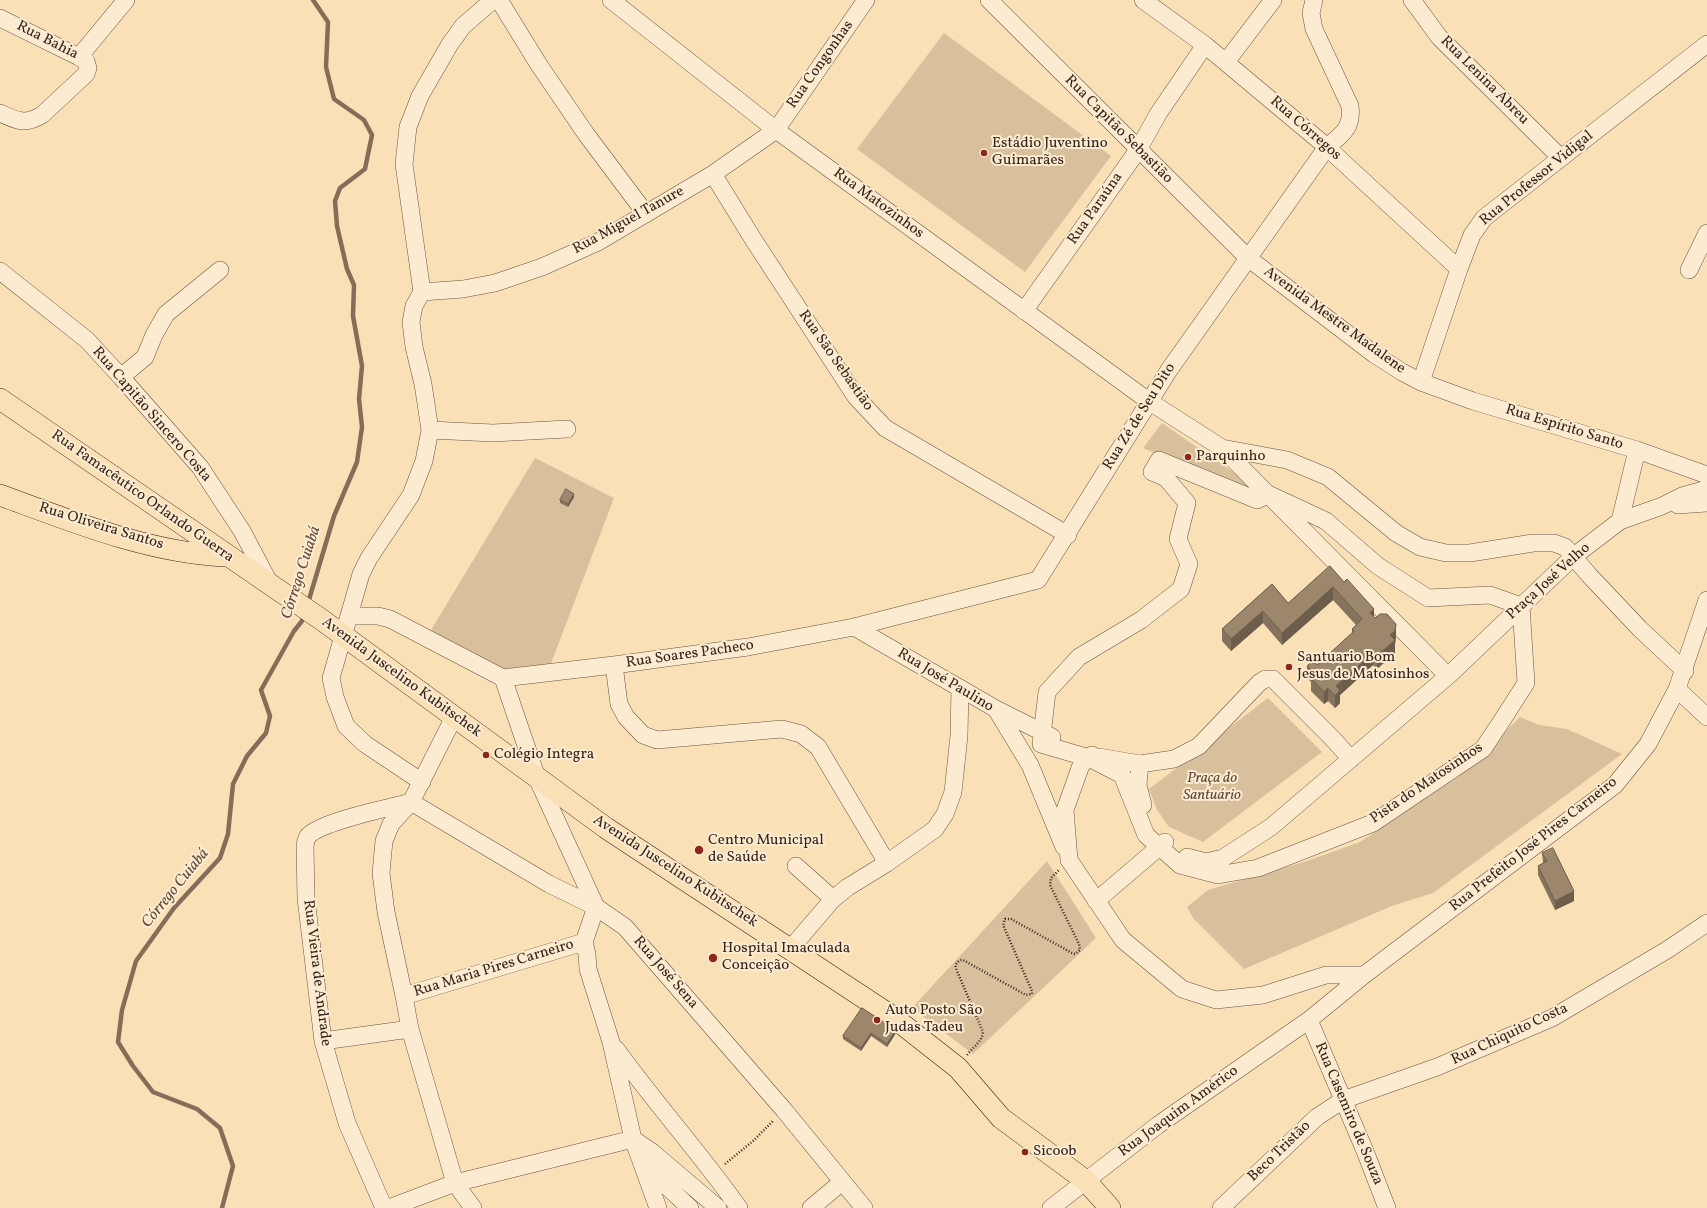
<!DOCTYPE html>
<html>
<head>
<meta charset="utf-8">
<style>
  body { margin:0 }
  canvas { display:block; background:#fae0b7 }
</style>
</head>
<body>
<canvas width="1707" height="1208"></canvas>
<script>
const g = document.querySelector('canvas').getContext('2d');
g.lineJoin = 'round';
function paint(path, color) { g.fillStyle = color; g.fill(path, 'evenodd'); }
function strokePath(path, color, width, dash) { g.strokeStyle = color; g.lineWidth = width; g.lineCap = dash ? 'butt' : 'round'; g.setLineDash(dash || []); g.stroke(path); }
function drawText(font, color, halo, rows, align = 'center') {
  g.font = font + ' Vollkorn,serif'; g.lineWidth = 4; g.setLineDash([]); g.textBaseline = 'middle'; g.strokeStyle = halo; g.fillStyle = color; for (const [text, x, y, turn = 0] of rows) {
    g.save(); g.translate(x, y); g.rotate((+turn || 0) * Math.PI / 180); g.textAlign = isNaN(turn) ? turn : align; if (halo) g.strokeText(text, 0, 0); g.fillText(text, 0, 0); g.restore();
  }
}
const green = new Path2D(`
  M 944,33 L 1111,156 L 1025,272 L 857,149 Z
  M 1162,423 L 1243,479 L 1253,491 L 1172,461 L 1143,448 Z
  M 535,458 L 614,498 L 550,666 L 495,670 L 431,630 Z
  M 1268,698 L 1322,752 L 1203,842 L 1169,827 L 1157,810 L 1149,789 Z
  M 1520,717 L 1539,725 L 1567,729 L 1622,754 L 1433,893 L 1392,906 L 1244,969 L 1193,918 L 1187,907 L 1208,890 L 1307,861 L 1360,842 L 1458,777 Z
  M 1047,861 L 1096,938 L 973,1054 L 912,1008 Z`);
const stream = new Path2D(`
  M 308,603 L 334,516 L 357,462 L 362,427 L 359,399 L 362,366 L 353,316 L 354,285 L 347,269 L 337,226 L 335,201 L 340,188 L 365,169 L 372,135 L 364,120 L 334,99 L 326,67 L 328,22 L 313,0
  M 222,1208 L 233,1166 L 220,1128 L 197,1109 L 153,1092 L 133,1066 L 118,1042 L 122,1010 L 136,961 L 174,908 L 220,858 L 228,834 L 233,784 L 247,756 L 266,733 L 270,716 L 261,690 L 294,631 L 302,621 L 304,614`);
const path = new Path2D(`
  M 967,1055 C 973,1047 982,1042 983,1032 L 957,971 C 955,966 955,964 960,960 L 963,960 L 1026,995 L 1032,994 L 1032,991 L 1003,925 L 1005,919 L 1011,919 L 1072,953 L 1075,954 L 1080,950 L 1079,944 L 1050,885 L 1051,878 L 1059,870
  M 725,1164 L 753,1141 L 774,1120`);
const minor = new Path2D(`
  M 499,0 L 539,65 L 586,134 L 646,214
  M 611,0 L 776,130 L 1150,402 L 1222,448 L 1287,460 L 1328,477 L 1396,533 L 1420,547 L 1446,553 L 1470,553 L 1533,543 L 1554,543 L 1565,547 L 1589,575 L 1640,629 L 1685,671
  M 989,0 L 1248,258 L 1374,354 L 1402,372 L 1421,382 L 1473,401 L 1637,450 L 1707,475
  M 1143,0 L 1205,45 L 1321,142 L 1459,269
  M 1412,0 L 1439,37 L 1561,158
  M 0,18 L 79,57 L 86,61 L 88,68 L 86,74 L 42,115 C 25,125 17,121 0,113
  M 79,57 L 126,0
  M 1226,62 L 1273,0
  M 713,174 L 753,239 L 856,397 L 885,428 L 1068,535
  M 1689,270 L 1707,233
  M 0,271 L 87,340 L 121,377 L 200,467 L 242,531 L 271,586
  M 422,292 L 463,289 L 495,283 L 542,267 L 598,242 L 713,174 L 776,130 L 866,0
  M 1024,311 L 1138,150 L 1158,114 L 1205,45
  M 121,377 L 145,357 L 154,335 L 166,314 L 220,270
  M 1421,382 L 1459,269 L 1472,235 L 1484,218 L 1707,44
  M 430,430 L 493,433 L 567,429
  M 1222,448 L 1448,676
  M 1159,460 L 1257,500 L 1268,494 L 1326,521 L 1378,566 L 1428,598 L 1490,595 L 1521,606 L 1526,683 L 1501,722 L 1483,749 L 1373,823 L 1258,868 L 1218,875 L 1180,865 L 1146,835 L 1122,775 L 1089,758 L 1041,744 L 1047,692 L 1079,657 L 1141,620 L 1181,589 L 1189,564 L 1178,539 L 1187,503 L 1166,478 L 1152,472 Z
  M 1678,505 L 1707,503
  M 1620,521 L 1637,450
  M 350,616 L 378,616 L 390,619 L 503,678 L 614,665 L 748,647 L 854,627 L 1038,580 L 1169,370 L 1327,147 C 1342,134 1353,128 1350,106 L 1314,29 L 1311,13 L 1314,0
  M 854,627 L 996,709 L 1030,765 L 1064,847
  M 614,665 L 619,704 L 626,717 L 643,735 L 657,740 L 782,729 L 801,734 L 818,747 L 887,863
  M 503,678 L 537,778 L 596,907 L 584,942 L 587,954 L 588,969 L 611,1042 L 633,1139 L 658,1208
  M 1677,689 L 1707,717
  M 996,709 L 1052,737
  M 454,717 L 411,802 L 391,824 L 384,841 L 381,873 L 386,912 L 404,996 L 410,1029 L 455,1183 L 473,1208
  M 1092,755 L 1081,765 L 1065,810 L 1069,860 L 1123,940 L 1182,989 L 1216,1000 L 1263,995 L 1326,975 L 1364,975
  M 1099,757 L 1140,764 L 1174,759 L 1199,746 L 1259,683 L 1265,679 L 1273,679 L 1332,738 L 1351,759
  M 1140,764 L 1138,785 L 1143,805
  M 422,782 L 365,744 L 346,726 L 335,697 L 331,678 L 361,574 L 369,558 L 411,495 L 424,461 L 430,430 L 423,384 L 414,347 L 411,322 L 414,306 L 422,292 L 404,164 L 408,127 L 420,96 L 450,44 L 463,26 L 493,0
  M 1187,857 L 1206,862 L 1223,858 L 1271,827 L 1448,676 L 1574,556 L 1620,521 L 1662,506 L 1682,496 L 1707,489
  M 796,866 L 833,899
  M 1096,901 L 1165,842
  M 791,948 L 833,899 L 848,887 L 887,863 L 935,829 L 945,814 L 953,792 L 959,736 L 960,688
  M 404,996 L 584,942
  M 1309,1020 L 1365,1151 L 1387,1208
  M 323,1041 L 410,1029
  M 616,1049 C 655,1103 700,1153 739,1208
  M 643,1164 L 690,1208
  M 384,1208 L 347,1123 L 323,1041 L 306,898 L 305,845 C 306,842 306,839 308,836 C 322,821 389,808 411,802 L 549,884 L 596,907 L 625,927 L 784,1110 L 864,1208
  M 389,1208 L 455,1183 L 633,1139 L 652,1152 L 718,1208
  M 811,1208 L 842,1182
  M 1051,1208 L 1158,1125 L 1309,1020 L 1364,975 L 1615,785 L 1648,744 L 1677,689 L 1707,600
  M 1221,1208 L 1317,1117 L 1343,1100 L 1437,1067 L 1552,1018 L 1667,950 L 1707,923`);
const major = new Path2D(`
  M 0,399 L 322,620 L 606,828 L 893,1017 L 958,1068 L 1001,1118 L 1086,1181 L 1110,1208
  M 0,495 C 71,521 149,553 225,556`);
const wall = new Path2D(`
  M 574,497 L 568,507 L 560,503 L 560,500 Z
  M 1330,566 L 1374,617 L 1396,636 L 1395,644 L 1395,653 L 1377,669 L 1373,665 L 1340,695 L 1340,703 L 1335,708 L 1328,701 L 1324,704 L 1311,691 L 1311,682 L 1307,678 L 1307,666 L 1317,665 L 1352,633 L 1352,629 L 1356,625 L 1333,600 L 1282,645 L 1263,623 L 1231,651 L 1222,641 L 1222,629 L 1272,584 L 1288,603 Z
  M 1542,853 L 1574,901 L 1555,910 L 1538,875 L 1538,866 L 1543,863 Z
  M 862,1008 L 896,1033 L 887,1047 L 871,1036 L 861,1051 L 843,1039 L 843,1036 Z`);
const shadedWall = new Path2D(`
  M 574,494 L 574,497 L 568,507 L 568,504 Z
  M 1333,587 L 1333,600 L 1282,645 L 1282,633 Z
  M 1374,609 L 1374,621 L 1370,613 Z
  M 1263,611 L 1263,623 L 1231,651 L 1231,639 Z
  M 1396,624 L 1396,636 L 1395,644 L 1395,653 L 1377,669 L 1377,656 L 1390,635 Z
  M 1373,653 L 1373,665 L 1340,695 L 1340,703 L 1335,708 L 1335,696 L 1336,686 Z
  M 1328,688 L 1328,701 L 1324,704 L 1324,692 Z
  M 1574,891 L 1574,901 L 1555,910 L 1555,901 Z
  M 896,1030 L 896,1033 L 887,1047 L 887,1044 Z
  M 871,1033 L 871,1036 L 861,1051 L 861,1048 Z`);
const building = new Path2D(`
  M 566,489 L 574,494 L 568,504 L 560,500 Z
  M 1330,566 L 1344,582 L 1347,579 L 1374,609 L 1370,613 L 1375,618 L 1380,614 L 1387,614 L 1396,624 L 1395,631 L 1390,635 L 1395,640 L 1377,656 L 1373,653 L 1336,686 L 1340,690 L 1335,696 L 1328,688 L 1324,692 L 1311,678 L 1316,675 L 1307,666 L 1313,660 L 1317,665 L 1354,631 L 1352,629 L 1362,619 L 1333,587 L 1282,633 L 1263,611 L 1231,639 L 1222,629 L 1272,584 L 1288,603 Z
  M 1553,848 L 1574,891 L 1555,901 L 1538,866 L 1547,861 L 1542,853 Z
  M 862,1008 L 896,1030 L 887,1044 L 871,1033 L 861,1048 L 843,1036 Z`);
const markers = [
  [984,153,4,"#8f2418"],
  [1188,457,4,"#8f2418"],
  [1289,667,4,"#8f2418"],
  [486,755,4,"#8f2418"],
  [699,850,5,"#8f2418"],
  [713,958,5,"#8f2418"],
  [877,1020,4,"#8f2418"],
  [1025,1152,4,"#8f2418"]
];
const streetNames = [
  ["Rua Bahia",47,41,27],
  ["Rua Congonhas",821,65,-55],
  ["Rua Lenina Abreu",1484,81,45],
  ["Rua Córregos",1305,129,41],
  ["Rua Capitão Sebastião",1118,130,45],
  ["Rua Professor Vidigal",1537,179,-39],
  ["Rua Matozinhos",878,204,36],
  ["Rua Paraúna",1096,209,-55],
  ["Rua Miguel Tanure",629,221,-29],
  ["Avenida Mestre Madalene",1334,321,36],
  ["Rua São Sebastião",835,361,55],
  ["Rua Capitão Sincero Costa",151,415,49],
  ["Rua Zé de Seu Dito",1140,417,-58],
  ["Rua Espírito Santo",1564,428,17],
  ["Rua Famacêutico Orlando Guerra",142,497,35],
  ["Rua Oliveira Santos",101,527,17],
  ["Praça José Velho",1549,582,-42],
  ["Rua Soares Pacheco",690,655,-8],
  ["Avenida Juscelino Kubitschek",401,678,36],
  ["Rua José Paulino",945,681,31],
  ["Pista do Matosinhos",1427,784,-34],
  ["Rua Prefeito José Pires Carneiro",1534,845,-38],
  ["Avenida Juscelino Kubitschek",675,872,33],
  ["Rua Maria Pires Carneiro",494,969,-17],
  ["Rua Vieira de Andrade",316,973,83],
  ["Rua José Sena",665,973,49],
  ["Rua Chiquito Costa",1510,1035,-25],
  ["Rua Joaquim Américo",1179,1112,-36],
  ["Rua Casemiro de Souza",1348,1114,67],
  ["Beco Tristão",1280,1152,-44]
];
const poiNames = [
  ["Estádio Juventino",992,144],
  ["Guimarães",992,161],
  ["Parquinho",1196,457],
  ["Santuario Bom",1297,658],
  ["Jesus de Matosinhos",1297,675],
  ["Colégio Integra",494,755],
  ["Centro Municipal",708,841],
  ["de Saúde",708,858],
  ["Hospital Imaculada",722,949],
  ["Conceição",722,966],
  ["Auto Posto São",885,1011],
  ["Judas Tadeu",885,1028],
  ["Sicoob",1033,1152]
];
const parkNames = [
  ["Praça do",1212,779],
  ["Santuário",1212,796]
];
const waterNames = [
  ["Córrego Cuiabá",302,573,-72],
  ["Córrego Cuiabá",176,889,-51]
];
paint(green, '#d9c09c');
strokePath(stream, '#846e59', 4.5);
strokePath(minor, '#685342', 18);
strokePath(major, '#37241b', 22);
strokePath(path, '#37241b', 2.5, [1, 2]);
strokePath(minor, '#fcebd0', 17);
strokePath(major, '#fae0b7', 21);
paint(wall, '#86735d');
paint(shadedWall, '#6d5e4c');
paint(building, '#9c866c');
strokePath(building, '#6d5e4c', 1);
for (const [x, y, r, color] of markers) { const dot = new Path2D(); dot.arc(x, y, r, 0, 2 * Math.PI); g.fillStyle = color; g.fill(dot); strokePath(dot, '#fcebd0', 1.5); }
drawText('15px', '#37241b', '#fcebd0', streetNames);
drawText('15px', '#37241b', '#fcebd0', poiNames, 'left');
drawText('italic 15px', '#604b3b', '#fcebd0', parkNames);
drawText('italic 16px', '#644f3f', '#fcebd0', waterNames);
</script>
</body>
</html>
